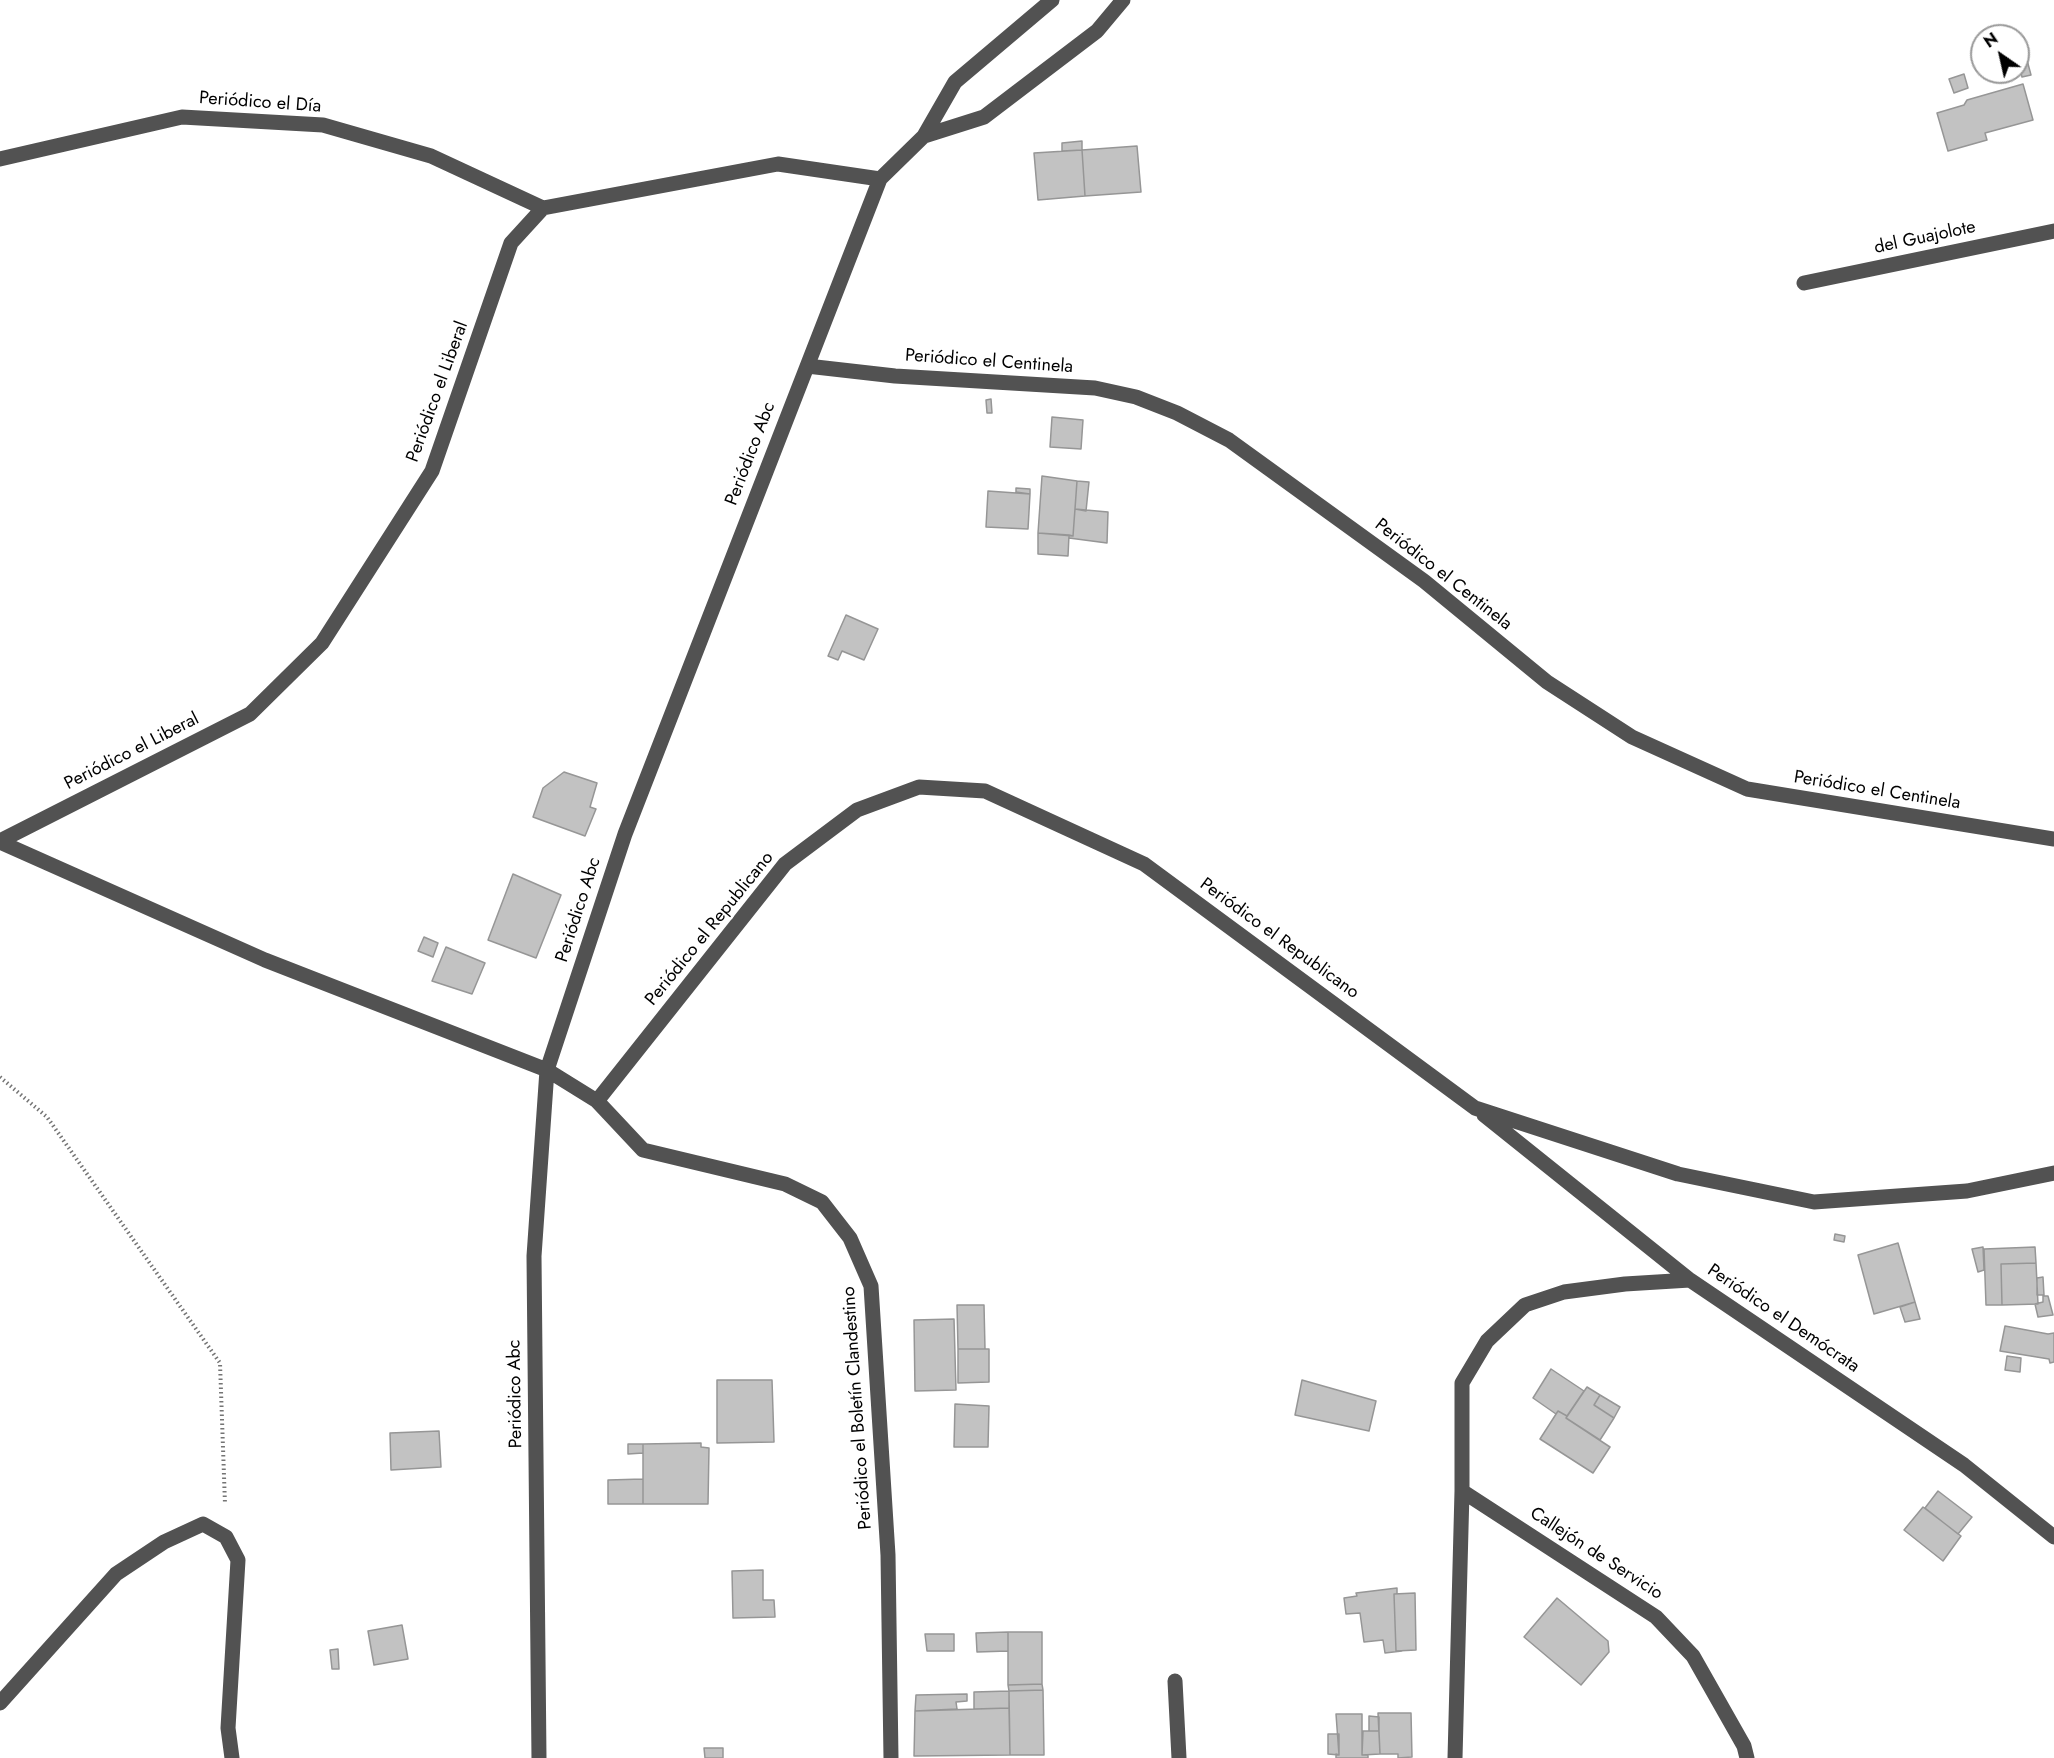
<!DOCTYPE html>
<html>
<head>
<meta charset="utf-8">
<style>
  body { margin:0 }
  #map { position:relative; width:2054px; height:1758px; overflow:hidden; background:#fff; font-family:Jost,sans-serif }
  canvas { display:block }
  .north { position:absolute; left:1970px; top:24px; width:60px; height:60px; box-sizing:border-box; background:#fff; border:2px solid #999; border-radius:50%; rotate:326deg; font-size:16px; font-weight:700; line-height:24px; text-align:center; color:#000 }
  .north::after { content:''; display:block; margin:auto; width:21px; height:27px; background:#000; clip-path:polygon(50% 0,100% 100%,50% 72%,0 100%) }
</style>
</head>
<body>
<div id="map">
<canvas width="2054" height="1758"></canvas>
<div class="north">N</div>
</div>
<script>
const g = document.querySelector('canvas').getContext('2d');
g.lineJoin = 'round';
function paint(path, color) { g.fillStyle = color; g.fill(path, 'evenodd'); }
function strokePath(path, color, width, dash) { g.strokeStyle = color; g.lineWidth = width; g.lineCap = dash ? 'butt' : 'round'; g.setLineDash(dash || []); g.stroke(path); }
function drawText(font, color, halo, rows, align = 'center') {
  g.font = font + ' Jost,sans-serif'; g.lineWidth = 5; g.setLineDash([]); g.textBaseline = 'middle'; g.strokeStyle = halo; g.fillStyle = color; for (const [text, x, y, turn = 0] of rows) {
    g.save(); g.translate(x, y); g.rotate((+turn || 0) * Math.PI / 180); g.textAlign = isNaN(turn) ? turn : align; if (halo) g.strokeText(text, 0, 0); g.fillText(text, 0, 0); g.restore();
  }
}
const building = new Path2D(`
  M 2027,60 L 2031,75 L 2022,77 L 2018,62 Z
  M 1964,74 L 1968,88 L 1954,93 L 1949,79 Z
  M 2023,84 L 2033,120 L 1985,133 L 1987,140 L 1948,151 L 1937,113 L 1964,105 L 1967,100 Z
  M 1082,141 L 1082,150 L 1062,151 L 1062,143 Z
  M 1137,146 L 1141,192 L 1085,196 L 1082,150 Z
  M 1082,150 L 1085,196 L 1038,200 L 1034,153 Z
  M 991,399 L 992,413 L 987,413 L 986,400 Z
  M 1052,417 L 1083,420 L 1081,449 L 1050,447 Z
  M 1042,476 L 1077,481 L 1073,536 L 1038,533 Z
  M 1077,481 L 1089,482 L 1086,511 L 1075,509 Z
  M 1016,488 L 1030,489 L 1030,494 L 1016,492 Z
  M 988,491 L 1030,494 L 1028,529 L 986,527 Z
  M 1075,509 L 1108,512 L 1107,543 L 1069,538 L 1069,535 L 1073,536 Z
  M 1038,533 L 1069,535 L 1068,556 L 1038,554 Z
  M 846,615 L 878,629 L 864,660 L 842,651 L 838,660 L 828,656 Z
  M 564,772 L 597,783 L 590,807 L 596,809 L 585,836 L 533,817 L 543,788 Z
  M 513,874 L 561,895 L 536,958 L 488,940 Z
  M 424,937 L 438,943 L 433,957 L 418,951 Z
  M 446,947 L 485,963 L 472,994 L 432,981 Z
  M 1835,1234 L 1845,1236 L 1844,1242 L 1834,1240 Z
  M 1898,1243 L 1915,1302 L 1874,1314 L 1858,1255 Z
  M 1983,1247 L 1984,1270 L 1978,1272 L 1972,1249 Z
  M 2035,1247 L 2036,1263 L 2001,1264 L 2002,1305 L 1986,1305 L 1984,1249 Z
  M 2036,1263 L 2038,1304 L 2002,1305 L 2001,1264 Z
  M 2043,1277 L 2044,1295 L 2037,1295 L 2037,1278 Z
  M 2043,1296 L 2048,1296 L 2053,1315 L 2038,1317 L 2035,1304 L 2043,1302 Z
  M 1915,1302 L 1920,1319 L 1905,1322 L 1900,1307 Z
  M 957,1305 L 984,1305 L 985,1349 L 958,1349 Z
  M 954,1319 L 956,1390 L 915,1391 L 914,1320 Z
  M 2005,1326 L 2048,1334 L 2054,1333 L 2054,1362 L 2050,1363 L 2049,1359 L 2000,1351 Z
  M 958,1349 L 989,1349 L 989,1382 L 958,1383 Z
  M 2007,1356 L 2021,1358 L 2020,1372 L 2005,1370 Z
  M 1551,1369 L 1584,1391 L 1567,1416 L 1558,1411 L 1556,1414 L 1533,1398 Z
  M 717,1380 L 772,1380 L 774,1442 L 717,1443 Z
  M 1302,1380 L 1376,1401 L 1369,1431 L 1295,1415 Z
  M 1587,1387 L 1600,1395 L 1594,1405 L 1614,1418 L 1600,1440 L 1566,1418 Z
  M 1600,1395 L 1620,1407 L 1614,1418 L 1594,1405 Z
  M 955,1404 L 989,1406 L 988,1447 L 954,1447 Z
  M 1558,1411 L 1567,1416 L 1566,1418 L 1610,1447 L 1593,1473 L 1540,1439 Z
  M 439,1431 L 441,1467 L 391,1470 L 390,1433 Z
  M 701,1443 L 701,1447 L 709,1448 L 708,1504 L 643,1504 L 643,1444 Z
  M 628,1444 L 643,1444 L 643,1453 L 628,1454 Z
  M 643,1479 L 643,1504 L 608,1504 L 608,1480 Z
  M 1938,1491 L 1972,1517 L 1958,1534 L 1925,1508 Z
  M 1923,1507 L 1961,1536 L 1943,1561 L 1904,1530 Z
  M 763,1570 L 763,1600 L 774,1600 L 775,1617 L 733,1618 L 732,1571 Z
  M 1397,1588 L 1397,1594 L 1394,1594 L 1396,1651 L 1402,1651 L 1385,1653 L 1383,1640 L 1364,1642 L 1360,1613 L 1346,1614 L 1344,1598 L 1357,1596 L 1356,1593 Z
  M 1415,1593 L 1416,1650 L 1396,1651 L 1394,1594 Z
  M 1557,1598 L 1608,1641 L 1609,1652 L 1581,1685 L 1524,1637 Z
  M 402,1625 L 408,1659 L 374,1665 L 368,1631 Z
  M 1008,1632 L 1042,1632 L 1042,1684 L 1008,1685 Z
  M 1008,1632 L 1008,1651 L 977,1652 L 976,1633 Z
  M 925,1634 L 954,1634 L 954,1651 L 927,1651 Z
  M 338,1649 L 339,1669 L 332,1669 L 330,1650 Z
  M 1042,1684 L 1043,1690 L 1009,1691 L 1008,1685 Z
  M 1043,1690 L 1044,1755 L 1010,1755 L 1009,1691 Z
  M 1009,1691 L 1009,1708 L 974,1709 L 974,1692 Z
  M 967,1694 L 967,1701 L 956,1702 L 957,1709 L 915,1711 L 916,1695 Z
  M 1009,1708 L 1010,1755 L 914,1756 L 915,1711 Z
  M 1378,1713 L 1411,1713 L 1412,1757 L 1398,1758 L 1398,1754 L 1380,1754 Z
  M 1336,1714 L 1362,1714 L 1362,1755 L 1368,1755 L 1368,1758 L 1336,1758 L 1336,1754 L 1339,1755 Z
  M 1369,1716 L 1379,1717 L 1379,1731 L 1369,1731 Z
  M 1363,1731 L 1379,1731 L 1380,1754 L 1362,1755 Z
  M 1328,1734 L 1339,1734 L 1339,1755 L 1328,1754 Z
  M 704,1748 L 723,1748 L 723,1758 L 705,1758 Z`);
const path = new Path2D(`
  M 0,1077 L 47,1117 L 220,1363 L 225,1504`);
const minor = new Path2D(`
  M 924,136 L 984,117 L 1097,31 L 1123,0
  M 0,159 L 182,117 L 323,125 L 431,156 L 543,208
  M 1804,283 L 2054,231
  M 807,366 L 895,376 L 1095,388 L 1136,397 L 1177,413 L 1229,440 L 1424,581 L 1547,682 L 1632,737 L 1747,789 L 2054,839
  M 0,841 L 250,714 L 322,643 L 432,471 L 511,243 L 543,208 L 778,164 L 880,179
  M 0,842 L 265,960 L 547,1070 L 597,1101 L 643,1150 L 785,1184 L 822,1202 L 850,1238 L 871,1286 L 888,1555 L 891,1758
  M 597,1101 L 785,864 L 857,810 L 919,787 L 985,791 L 1144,864 L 1475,1108 L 1678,1174 L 1814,1202 L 1967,1191 L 2054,1173
  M 1484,1115 L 1690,1280
  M 1462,1491 L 1656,1617 L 1693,1656 L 1744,1746 L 1747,1758
  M 1175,1681 L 1179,1758
  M 0,1703 L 116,1574 L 164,1542 L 203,1524 L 226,1537 L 238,1560 L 228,1728 L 232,1758
  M 539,1758 L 534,1256 L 547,1070 L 625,834 L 880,179 L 924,136 L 955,82 L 1052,0
  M 1455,1758 L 1462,1491 L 1462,1383 L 1487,1341 L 1525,1305 L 1564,1292 L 1625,1284 L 1690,1280 L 1964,1465 L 2054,1537`);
const streetNames = [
  ["Periódico el Día",260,103,4],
  ["del Guajolote",1925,238,-12],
  ["Periódico el Centinela",989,362,4],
  ["Periódico el Liberal",438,392,-70],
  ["Periódico Abc",751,454,-69],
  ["Periódico el Centinela",1443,575,38],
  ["Periódico el Liberal",132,752,-27],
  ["Periódico el Centinela",1877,791,9],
  ["Periódico Abc",579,910,-72],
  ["Periódico el Republicano",710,929,-51],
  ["Periódico el Republicano",1279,939,36],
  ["Periódico el Demócrata",1783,1319,34],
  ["Periódico Abc",516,1394,-91],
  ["Periódico el Boletín Clandestino",858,1408,-94],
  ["Callejón de Servicio",1596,1554,33]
];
paint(building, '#c2c2c2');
strokePath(building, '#969696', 1.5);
strokePath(path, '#747474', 4, [1.5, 3]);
strokePath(minor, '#525252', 15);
drawText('18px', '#000', '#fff', streetNames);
</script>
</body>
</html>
